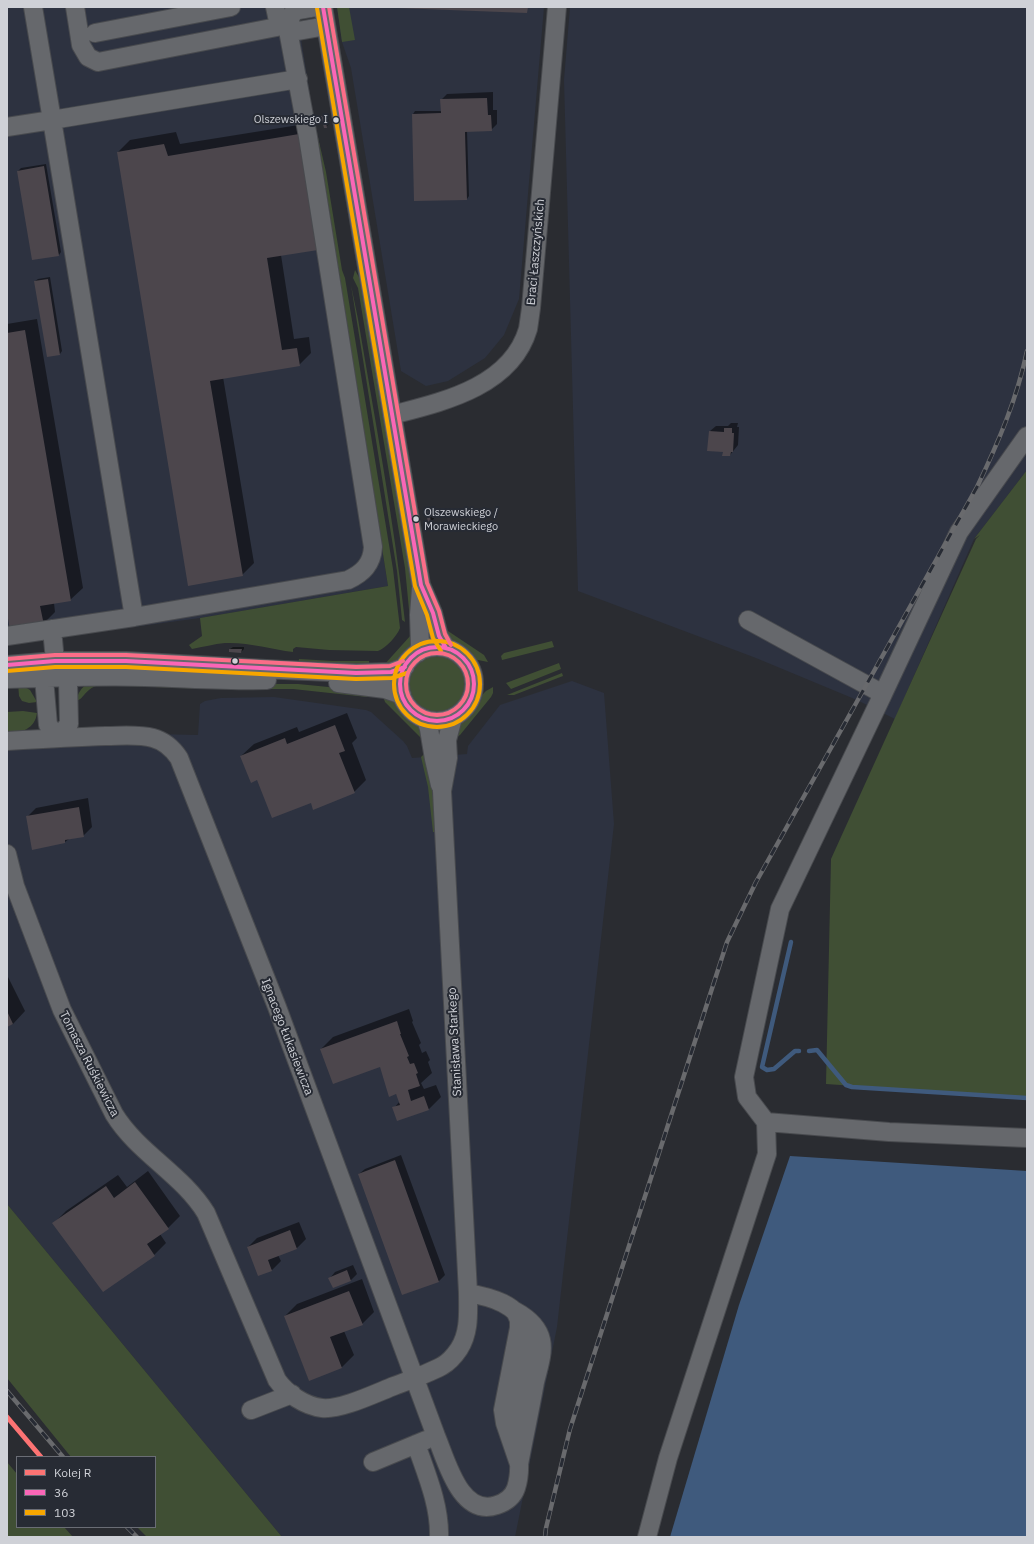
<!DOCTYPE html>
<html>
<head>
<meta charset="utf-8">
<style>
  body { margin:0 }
  #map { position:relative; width:1034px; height:1544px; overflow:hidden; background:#2a2c31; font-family:"IBM Plex Sans",sans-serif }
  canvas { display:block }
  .frame { position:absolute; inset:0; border:8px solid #cfd1d7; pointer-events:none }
  .legend { position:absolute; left:16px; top:1456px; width:140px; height:72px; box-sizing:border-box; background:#272b34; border:1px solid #6a6d75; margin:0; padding:5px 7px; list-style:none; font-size:12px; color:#cfd1d7 }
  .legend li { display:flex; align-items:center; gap:8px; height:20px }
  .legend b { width:20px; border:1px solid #6a6d75 }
</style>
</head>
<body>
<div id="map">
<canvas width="1034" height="1544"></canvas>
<div class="frame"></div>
<ul class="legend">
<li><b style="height:5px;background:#fc7373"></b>Kolej R</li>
<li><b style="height:5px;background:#fa66b7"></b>36</li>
<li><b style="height:5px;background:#f7a600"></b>103</li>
</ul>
</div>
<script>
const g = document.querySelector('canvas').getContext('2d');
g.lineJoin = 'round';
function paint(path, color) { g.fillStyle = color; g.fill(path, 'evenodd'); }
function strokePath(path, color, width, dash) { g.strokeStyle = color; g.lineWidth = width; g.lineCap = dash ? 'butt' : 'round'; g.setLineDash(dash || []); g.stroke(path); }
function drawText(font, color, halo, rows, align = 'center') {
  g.font = font + ' "IBM Plex Sans",sans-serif'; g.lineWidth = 4; g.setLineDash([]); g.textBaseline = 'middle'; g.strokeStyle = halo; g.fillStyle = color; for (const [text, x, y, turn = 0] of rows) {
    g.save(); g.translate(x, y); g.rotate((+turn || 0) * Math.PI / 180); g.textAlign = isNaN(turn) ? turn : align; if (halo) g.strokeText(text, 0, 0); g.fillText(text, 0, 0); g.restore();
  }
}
const built = new Path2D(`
  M 7,7 L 296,7 L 388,586 L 200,618 L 7,644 Z
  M 337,7 L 544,7 L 519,299 L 504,335 L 485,358 L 448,381 L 426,386 L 401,371 L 351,68 L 342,42 Z
  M 570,7 L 1027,7 L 1027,470 L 974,539 L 895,719 L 857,700 L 756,658 L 578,591 L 564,80 Z
  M 572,681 L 604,693 L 614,824 L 557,1327 L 515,1537 L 282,1537 L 7,1204 L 7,739 L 108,733 L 198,735 L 200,704 L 205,701 L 221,698 L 274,697 L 366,710 L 371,712 L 403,741 L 407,746 L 412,758 L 467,754 L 468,746 L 500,705 Z`);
const green = new Path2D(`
  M 337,7 L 349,7 L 355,40 L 342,42 Z
  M 317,133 L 326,172 L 342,270 L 345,278 L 393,569 L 400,628 C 397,636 386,648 378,651 L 329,650 L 296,647 L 293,649 L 293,652 C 271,649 248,642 225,643 C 214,644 203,647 192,649 L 189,645 L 202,636 L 200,618 L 388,586 Z
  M 355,270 L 361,281 L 410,566 L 415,620 L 410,620 L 405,568 L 363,318 L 358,288 L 353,278 Z
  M 351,285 L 358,319 C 375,420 394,520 405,622 L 402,620 L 397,571 Z
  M 1027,470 L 1027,1098 L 826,1084 L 831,859 L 976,539 L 980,535 L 974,539 Z
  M 445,629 L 484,655 L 488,662 L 473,659 L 453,645 Z
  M 411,635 C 411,659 406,659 384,665 Z
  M 552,641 L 554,647 L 502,660 L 501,656 L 504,653 Z
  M407 685a30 30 0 1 1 60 0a30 30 0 1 1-60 0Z
  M 299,659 L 333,661 L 369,661 L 369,669 L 298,665 Z
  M 559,663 L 561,669 L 511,689 L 506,683 Z
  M 562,673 L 563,676 L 514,695 L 507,695 Z
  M 99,679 L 202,684 L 298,684 L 369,691 L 369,695 L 367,697 L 293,689 L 208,689 L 101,685 C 85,687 85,699 76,701 C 79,688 87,682 99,679 Z
  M 18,683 L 30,690 L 37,702 L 29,703 L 22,701 L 19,696 Z
  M 493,687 L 493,693 L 491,697 L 460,735 L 455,738 L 460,722 L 470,713 L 481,696 L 486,691 Z
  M 383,696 L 396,701 L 409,716 L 421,727 L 422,739 L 385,702 Z
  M 23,711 L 37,713 C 35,729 21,733 7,734 L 7,712 Z
  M 428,753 L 436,824 L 436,832 L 433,832 L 428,787 L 421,757 L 424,754 Z
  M 7,1204 L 282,1537 L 147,1537 L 137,1527 L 155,1527 L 155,1457 L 71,1457 L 7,1378 Z
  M 7,1462 L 17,1474 L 17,1527 L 64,1527 L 73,1537 L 7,1537 Z`);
const water = new Path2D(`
  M 790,1156 L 1027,1171 L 1027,1537 L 670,1537 L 739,1305 Z`);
const shadow = new Path2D(`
  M 493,92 L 493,110 L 497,110 L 497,124 L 491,130 L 467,130 L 469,196 L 467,199 L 413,114 L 415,111 L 442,111 L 441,100 L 447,94 Z
  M 325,113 L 327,113 L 329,124 L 326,127 L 323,116 Z
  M 311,123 L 281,255 L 294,339 L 309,337 L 311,353 L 299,365 L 223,377 L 254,563 L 242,575 L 118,152 L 130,140 L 176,132 L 180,144 Z
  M 46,164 L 61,252 L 59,255 L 18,171 L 21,168 Z
  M 50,277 L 62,351 L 60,354 L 48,356 L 35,281 L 38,279 Z
  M 37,319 L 83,588 L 70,600 L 54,603 L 55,612 L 43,624 L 7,607 L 7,324 Z
  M 731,423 L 738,423 L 737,427 L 739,427 L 738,445 L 730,455 L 724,451 L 710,431 L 716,426 L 728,426 Z
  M 432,508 L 434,519 L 429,522 L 427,511 Z
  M 233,647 L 244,647 L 244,649 L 241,652 L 230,649 Z
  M 347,713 L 357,738 L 352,743 L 366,780 L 354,792 L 311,802 L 257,779 L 241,756 L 254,744 L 297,727 L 299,732 Z
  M 88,798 L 92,827 L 83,836 L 69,839 L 65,842 L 27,817 L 36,808 Z
  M 7,975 L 25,1011 L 13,1024 L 7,1026 Z
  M 409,1009 L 413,1021 L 412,1022 L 421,1043 L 419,1045 L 422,1053 L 426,1051 L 430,1060 L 428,1062 L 432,1073 L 421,1083 L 424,1089 L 436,1085 L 441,1097 L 429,1109 L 398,1120 L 394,1108 L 400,1101 L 380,1065 L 321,1049 L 333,1037 Z
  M 401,1155 L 445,1275 L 439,1281 L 403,1294 L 359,1174 L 365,1169 Z
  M 148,1171 L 180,1216 L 168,1228 L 160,1234 L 166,1243 L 154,1255 L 54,1223 L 66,1211 L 118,1175 L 127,1187 Z
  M 299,1222 L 306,1239 L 297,1248 L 278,1255 L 281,1261 L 272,1270 L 248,1247 L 257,1238 Z
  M 353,1265 L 357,1274 L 351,1280 L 333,1287 L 330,1278 L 335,1272 Z
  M 362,1279 L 374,1312 L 362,1324 L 344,1331 L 354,1355 L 342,1367 L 309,1380 L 285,1316 L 297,1304 Z`);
const stream = new Path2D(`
  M 791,942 L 762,1067 L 767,1070 L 774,1069 L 795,1051 L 799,1051
  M 809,1051 L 817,1050 L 846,1085 L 852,1087 L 1027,1098`);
const building = new Path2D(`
  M 397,7 L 528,7 L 527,13 L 397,8 Z
  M 487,98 L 488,115 L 491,115 L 492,131 L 465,132 L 467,200 L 414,201 L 412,114 L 441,113 L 440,99 Z
  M 325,115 L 327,128 L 324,128 L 321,116 Z
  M 299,134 L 318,250 L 267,258 L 282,350 L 297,348 L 300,366 L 210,381 L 243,576 L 188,586 L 117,152 L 164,144 L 168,156 Z
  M 44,166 L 59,256 L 32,260 L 17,171 Z
  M 48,279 L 60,355 L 47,357 L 34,281 Z
  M 25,330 L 71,601 L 40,606 L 44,625 L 10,630 L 7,613 L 7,333 Z
  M 724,428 L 732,428 L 732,433 L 734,433 L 733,452 L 731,452 L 730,456 L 722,456 L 723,452 L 707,451 L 709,431 L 724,432 Z
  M 429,510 L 431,523 L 428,523 L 426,511 Z
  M 229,649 L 242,649 L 241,653 L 229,652 Z
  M 335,725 L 345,751 L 339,753 L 355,793 L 313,810 L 311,803 L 272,818 L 257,780 L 251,783 L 240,756 L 285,738 L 287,744 Z
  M 79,807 L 84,837 L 65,840 L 65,843 L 32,850 L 26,816 Z
  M 7,1011 L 13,1024 L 7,1027 Z
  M 397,1021 L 401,1034 L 400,1034 L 409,1056 L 407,1057 L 410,1064 L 414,1063 L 418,1073 L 416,1074 L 420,1086 L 408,1090 L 411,1101 L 424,1096 L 429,1110 L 397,1121 L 392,1107 L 400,1105 L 396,1094 L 389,1097 L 380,1067 L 333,1084 L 320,1049 Z
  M 395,1160 L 439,1282 L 402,1295 L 358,1174 Z
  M 135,1182 L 169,1229 L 147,1244 L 155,1256 L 103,1292 L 52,1223 L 106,1186 L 114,1198 Z
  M 290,1230 L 297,1249 L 268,1260 L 272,1271 L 258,1276 L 247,1247 Z
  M 347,1270 L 351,1281 L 333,1288 L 328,1278 Z
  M 349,1291 L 363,1325 L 330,1337 L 342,1368 L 309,1381 L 284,1316 Z`);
const minor = new Path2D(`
  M 75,7 L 81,45 L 88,57 L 98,62 L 287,25 L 298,31 L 326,26
  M 275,7 L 279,26
  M 323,7 L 421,585 L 433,613 L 439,636 L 446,648
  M 95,33 L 231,7
  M 298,79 L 52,120 L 134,617 L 348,580 C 363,573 372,564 373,547 L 308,137 L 287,25 L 294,11 L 317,7
  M 7,127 L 52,120 L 33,7
  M 392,415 C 442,402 511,387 528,329 C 529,323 530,315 531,308 L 557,7
  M 748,620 L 883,694 L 959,532 L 1027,436
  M 52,629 L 55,661 L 67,676 L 68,681 L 69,724 L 58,737
  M 7,636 L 134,617
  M400 684a37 37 0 1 1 74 0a37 37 0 1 1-74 0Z
  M 418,653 L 420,646 L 419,615 L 421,588
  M 7,665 L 55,661 L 126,661 L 284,670 L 356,673 L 391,672 L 405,667
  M 50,668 L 44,678 L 48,725 L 58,737
  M 7,679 C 53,678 99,675 145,677 C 185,678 226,681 267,680
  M 338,683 L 385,689 L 402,695
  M 883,694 L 780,909 L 744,1077 L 747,1097 L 766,1122 L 889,1132 L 1027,1138
  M 426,720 L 429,729 L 434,759 L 440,785
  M 7,741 C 40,739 73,737 106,736 C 121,736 138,734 153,738 C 164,741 173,749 179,758 L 277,1007 L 436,1436 C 446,1459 460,1518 497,1505 C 506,1502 513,1497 516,1488 C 524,1464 514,1439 515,1415 C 516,1389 535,1354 527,1329 C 518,1304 491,1297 468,1293
  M 7,854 L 15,886 L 62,1010 L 114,1114 C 138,1153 182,1174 206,1213 L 277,1380 C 287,1394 305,1406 322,1408 C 341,1410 376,1393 394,1386 C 410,1380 427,1374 442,1366 C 449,1362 455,1355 459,1349 C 470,1332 468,1312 468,1293 L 442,791 L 448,758 L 447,740 L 453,718
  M 515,1311 C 526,1317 538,1326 541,1340 C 544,1353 538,1369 535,1382 C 530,1410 524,1437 519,1464 L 505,1423 L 503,1410 L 519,1328 L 519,1320 Z
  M 251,1410 L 292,1394
  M 416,1444 C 426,1473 440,1505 439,1537
  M 373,1462 L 426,1440
  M 647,1537 L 668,1458 L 767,1154 L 766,1122`);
const rail = new Path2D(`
  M 7,1391 L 63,1457
  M 127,1527 L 137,1537
  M 545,1537 L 546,1528 L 570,1429 L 727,942 L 756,882 L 977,487 C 998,443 1017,399 1027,351`);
const bus1 = new Path2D(`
  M 323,7 L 421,585 L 433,613 L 439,636 L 446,648
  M400 684a37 37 0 1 1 74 0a37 37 0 1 1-74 0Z
  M 7,665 L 55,661 L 126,661 L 356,673 L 391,672 L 405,667`);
const bus2 = new Path2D(`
  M 317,8 L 415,586 L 427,615 L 433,638 L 441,651
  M394 684a43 43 0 1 1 86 0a43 43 0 1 1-86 0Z
  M 7,671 L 55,667 L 126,667 L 356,679 L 392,678 L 407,673`);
const bus3 = new Path2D(`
  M 329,7 L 427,583 L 439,611 L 445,634 L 451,645
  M406 684a31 31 0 1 1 62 0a31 31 0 1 1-62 0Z
  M 7,659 L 55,655 L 126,655 L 356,667 L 390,666 L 403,661`);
const rail1 = new Path2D(`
  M 7,1417 L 41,1457`);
const markers = [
  [336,120,3.5,"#cfd1d7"],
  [416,519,3.5,"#cfd1d7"],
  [235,661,3.5,"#cfd1d7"]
];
const busNames = [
  ["Olszewskiego I",328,120],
  ["Olszewskiego /",424,513,"left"],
  ["Morawieckiego",424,527,"left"]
];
const streetNames = [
  ["Braci Łaszczyńskich",536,252,-85],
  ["Ignacego Łukasiewicza",287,1037,69],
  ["Stanisława Starkego",455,1042,-93],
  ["Tomasza Ruśkiewicza",89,1064,63]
];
paint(built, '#2d3240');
paint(green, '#404f34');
paint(water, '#3f5a7d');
paint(shadow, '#0007');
strokePath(stream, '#3f5a7d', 4.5);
paint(building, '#4c464c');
strokePath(minor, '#484a4e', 20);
strokePath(minor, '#66686c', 18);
strokePath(rail, '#696a6d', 4.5);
strokePath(rail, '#272b34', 3, [9]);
strokePath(bus1, '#fa66b7', 4);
strokePath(bus2, '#f7a600', 4);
strokePath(bus3, '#fb6d88', 4);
strokePath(rail1, '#fc7373', 5);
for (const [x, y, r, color] of markers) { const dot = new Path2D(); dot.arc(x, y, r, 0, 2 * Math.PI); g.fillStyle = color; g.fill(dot); strokePath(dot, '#272b34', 1.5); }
drawText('11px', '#cfd1d7', '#272b34', busNames, 'right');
drawText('12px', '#cfd1d7', '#272b34', streetNames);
</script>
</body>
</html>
